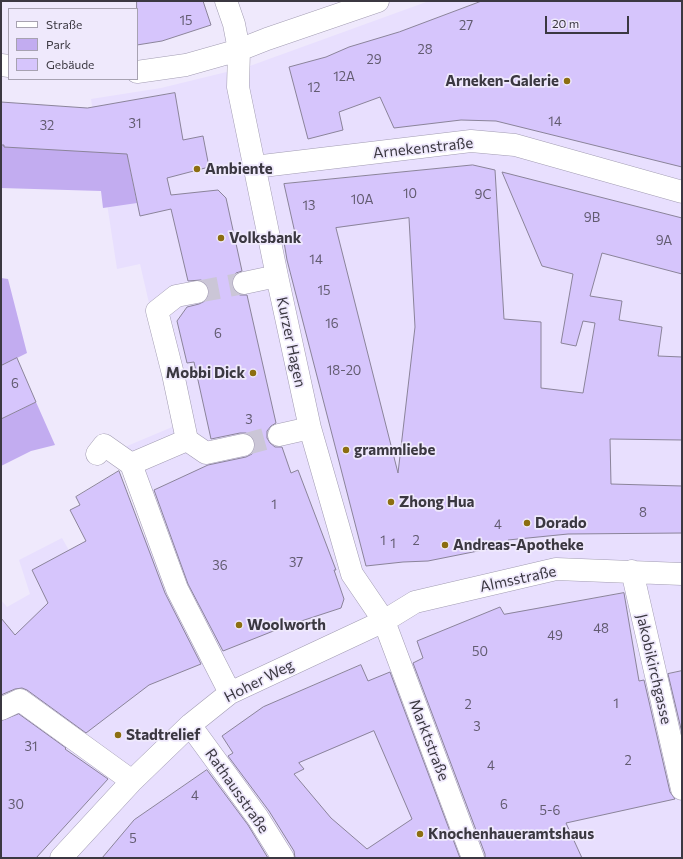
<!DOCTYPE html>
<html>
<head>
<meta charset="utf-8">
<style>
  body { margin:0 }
  #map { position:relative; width:683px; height:859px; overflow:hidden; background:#efe9fc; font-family:Commissioner,sans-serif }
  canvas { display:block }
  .frame { position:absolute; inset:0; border:2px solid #3b3841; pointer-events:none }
  .legend { position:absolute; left:8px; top:8px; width:130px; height:72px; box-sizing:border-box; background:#efe9fc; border:1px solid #a7a2b1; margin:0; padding:5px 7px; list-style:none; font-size:12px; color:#3b3841 }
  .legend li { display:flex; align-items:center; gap:8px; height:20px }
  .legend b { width:20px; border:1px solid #a7a2b1 }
  .scale { position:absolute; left:545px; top:16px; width:84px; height:18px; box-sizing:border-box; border:2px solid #3b3841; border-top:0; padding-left:5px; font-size:12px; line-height:14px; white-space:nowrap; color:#3b3841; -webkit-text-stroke:3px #efe9fc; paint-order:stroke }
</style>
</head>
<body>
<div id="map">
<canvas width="683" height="859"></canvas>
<div class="frame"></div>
<ul class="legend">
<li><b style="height:5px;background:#fff"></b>Straße</li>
<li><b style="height:11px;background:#c2acf0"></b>Park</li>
<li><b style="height:11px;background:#d6c5fc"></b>Gebäude</li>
</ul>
<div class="scale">20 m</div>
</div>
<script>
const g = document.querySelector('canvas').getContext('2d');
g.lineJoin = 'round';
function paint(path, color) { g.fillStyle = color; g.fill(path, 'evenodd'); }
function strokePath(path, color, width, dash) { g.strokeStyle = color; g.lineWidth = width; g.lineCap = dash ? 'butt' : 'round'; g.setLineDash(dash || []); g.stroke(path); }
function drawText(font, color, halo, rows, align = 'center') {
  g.font = font + ' Commissioner,sans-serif'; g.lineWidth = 3.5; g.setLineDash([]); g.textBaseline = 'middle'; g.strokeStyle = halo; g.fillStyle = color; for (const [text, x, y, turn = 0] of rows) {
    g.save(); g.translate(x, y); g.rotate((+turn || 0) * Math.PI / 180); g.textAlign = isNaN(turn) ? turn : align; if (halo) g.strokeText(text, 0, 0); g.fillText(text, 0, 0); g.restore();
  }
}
const built = new Path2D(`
  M 429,1 L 682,1 L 682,858 L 1,858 L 1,600 L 7,607 L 30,594 L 19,560 L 62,538 L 79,568 L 150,534 L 120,449 L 177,425 L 140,264 L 117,269 L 91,99 L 161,88 L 247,67 Z`);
const green = new Path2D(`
  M 143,144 L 128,159 L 137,203 L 103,208 L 101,191 L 1,188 L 1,145 L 4,145 L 4,147 Z
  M 1,278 L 8,279 L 27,353 L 1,366 Z
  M 36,402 L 55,445 L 31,451 L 1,466 L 1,419 Z`);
const building = new Path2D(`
  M 137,1 L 203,1 L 211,25 L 162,41 L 137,45 Z
  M 482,1 L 682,1 L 682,167 L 496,121 L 461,120 L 394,128 L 380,97 L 339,112 L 343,130 L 308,139 L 289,67 L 326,57 L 349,47 L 399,32 Z
  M 175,93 L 183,140 L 203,136 L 209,167 L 167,178 L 171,195 L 218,190 L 226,198 L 242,271 L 236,273 L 232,279 L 232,286 L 235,292 L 240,295 L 247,295 L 276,423 L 271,426 L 267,431 L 267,438 L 270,443 L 275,447 L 282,447 L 291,473 L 298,470 L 336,570 L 334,570 L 344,599 L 341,608 L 286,626 L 223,651 L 188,584 L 154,490 L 208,465 L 246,457 L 252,454 L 255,448 L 255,442 L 252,437 L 246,433 L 240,433 L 211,439 L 194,362 L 187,363 L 177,321 L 187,307 L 199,304 L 205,301 L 209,296 L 209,289 L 207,284 L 201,280 L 188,281 L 171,209 L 140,216 L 127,154 L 4,147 L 4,145 L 1,145 L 1,102 L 87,108 Z
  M 473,165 L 495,170 L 504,319 L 541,322 L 541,388 L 583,393 L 595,323 L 583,321 L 576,346 L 561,343 L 573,274 L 542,266 L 502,172 L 682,218 L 682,274 L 602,253 L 590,296 L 622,301 L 619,320 L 662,327 L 658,356 L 682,357 L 682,440 L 610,439 L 611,484 L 682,486 L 682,533 L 568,534 L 508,540 L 508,545 L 428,561 L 403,562 L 366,566 L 287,260 L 283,236 L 295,233 L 284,184 ZM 409,218 L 415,327 L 398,473 L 336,228 Z
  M 17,358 L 36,402 L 1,419 L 1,366 Z
  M 119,471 L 165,593 L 201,664 L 149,685 L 86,733 L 27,690 L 22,688 L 15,689 L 1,695 L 1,618 L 15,635 L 48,603 L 32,570 L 86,541 L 70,510 L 80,505 L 76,497 Z
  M 624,593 L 639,681 L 644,680 L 670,792 L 675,799 L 566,823 L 582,858 L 485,858 L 485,854 L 413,663 L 423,658 L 417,641 L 500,607 L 504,614 Z
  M 361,665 L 368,681 L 390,672 L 460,858 L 295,858 L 294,851 L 269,811 L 228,756 L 233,753 L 222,736 L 263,707 ZM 374,731 L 412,819 L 367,849 L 331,818 L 294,774 L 304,769 L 299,763 Z
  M 682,671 L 682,733 L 668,674 Z
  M 19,714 L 66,748 L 65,749 L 108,779 L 36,858 L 1,858 L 1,721 Z
  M 207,770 L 248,825 L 268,858 L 102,858 L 134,820 Z`);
const minorTunnel = new Path2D(`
  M 197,292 L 244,283
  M 243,445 L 279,435`);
const minor = new Path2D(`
  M 226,1 L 234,24 L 239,50 L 238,87 L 277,276 L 310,428 L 352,574 L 384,621 L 473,858
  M 1,65 L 9,66
  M 137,72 L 186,65 L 239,50 L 267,39 L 378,1
  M 254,167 L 471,141 L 515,145 L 682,192
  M 244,283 L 277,276
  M 197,292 L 176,296 L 157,311 L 173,374 L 187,440 L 206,453 L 243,445
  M 279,435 L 310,428
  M 97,454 L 104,445 L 131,464 L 177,589 L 230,693
  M 131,464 L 187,440
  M 632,571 L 682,789
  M 1,709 L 20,700 L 132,781
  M 190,725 L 258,818 L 283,858
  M 61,858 L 132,781 L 190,725 L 230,693 L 384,621 L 415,602 L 556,569 L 682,574`);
const markers = [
  [567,81,4,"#8c6e11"],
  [197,169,4,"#8c6e11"],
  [221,238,4,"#8c6e11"],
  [253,373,4,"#8c6e11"],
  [346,450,4,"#8c6e11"],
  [391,502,4,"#8c6e11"],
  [527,523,4,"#8c6e11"],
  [445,545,4,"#8c6e11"],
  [239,625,4,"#8c6e11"],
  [118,735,4,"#8c6e11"],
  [420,834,4,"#8c6e11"]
];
const numberNames = [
  ["15",186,21],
  ["27",466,26],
  ["28",425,50],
  ["29",374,60],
  ["12A",344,77],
  ["12",314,88],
  ["14",555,122],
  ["31",135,124],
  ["32",47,126],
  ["10",410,194],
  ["9C",483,195],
  ["10A",362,200],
  ["13",309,206],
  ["9B",592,218],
  ["9A",664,241],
  ["14",316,260],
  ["15",324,291],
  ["16",332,324],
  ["6",218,334],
  ["18-20",344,371],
  ["6",15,384],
  ["3",249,420],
  ["1",274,505],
  ["8",643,513],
  ["4",498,525],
  ["1",383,541],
  ["2",416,541],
  ["1",393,544],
  ["37",296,563],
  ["36",220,566],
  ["48",601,629],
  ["49",555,636],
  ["50",480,652],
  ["1",616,704],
  ["2",468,705],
  ["3",477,727],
  ["31",31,747],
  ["2",628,761],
  ["4",491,766],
  ["4",195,796],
  ["30",16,805],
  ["6",504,805],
  ["5-6",550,811],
  ["5",133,839]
];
const poiNames = [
  ["Arneken-Galerie",559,81,"right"],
  ["Ambiente",205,169],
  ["Volksbank",229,238],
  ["Mobbi Dick",245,373,"right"],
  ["grammliebe",354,450],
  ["Zhong Hua",399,502],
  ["Dorado",535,523],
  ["Andreas-Apotheke",453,545],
  ["Woolworth",247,625],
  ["Stadtrelief",126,735],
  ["Knochenhaueramtshaus",428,834]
];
const streetNames = [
  ["Arnekenstraße",423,148,-6],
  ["Kurzer Hagen",291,342,78],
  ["Almsstraße",518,579,-12],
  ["Jakobikirchgasse",654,669,77],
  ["Hoher Weg",259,681,-27],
  ["Marktstraße",429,740,69],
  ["Rathausstraße",237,791,55]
];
paint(built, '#e8dffe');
paint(green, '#c2acf0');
paint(building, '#d6c5fc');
strokePath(building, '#8b849a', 1);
strokePath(minorTunnel, '#cbc6d7', 22, [22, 11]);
strokePath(minor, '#a29cb2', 23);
strokePath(minor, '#fff', 22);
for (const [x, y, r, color] of markers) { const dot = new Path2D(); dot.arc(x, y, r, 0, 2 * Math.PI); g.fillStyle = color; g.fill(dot); strokePath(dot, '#efe9fc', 1.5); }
drawText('13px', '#625b70', null, numberNames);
drawText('bold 15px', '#3b3841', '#efe9fc', poiNames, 'left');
drawText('15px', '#3b3841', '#efe9fc', streetNames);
</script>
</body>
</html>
